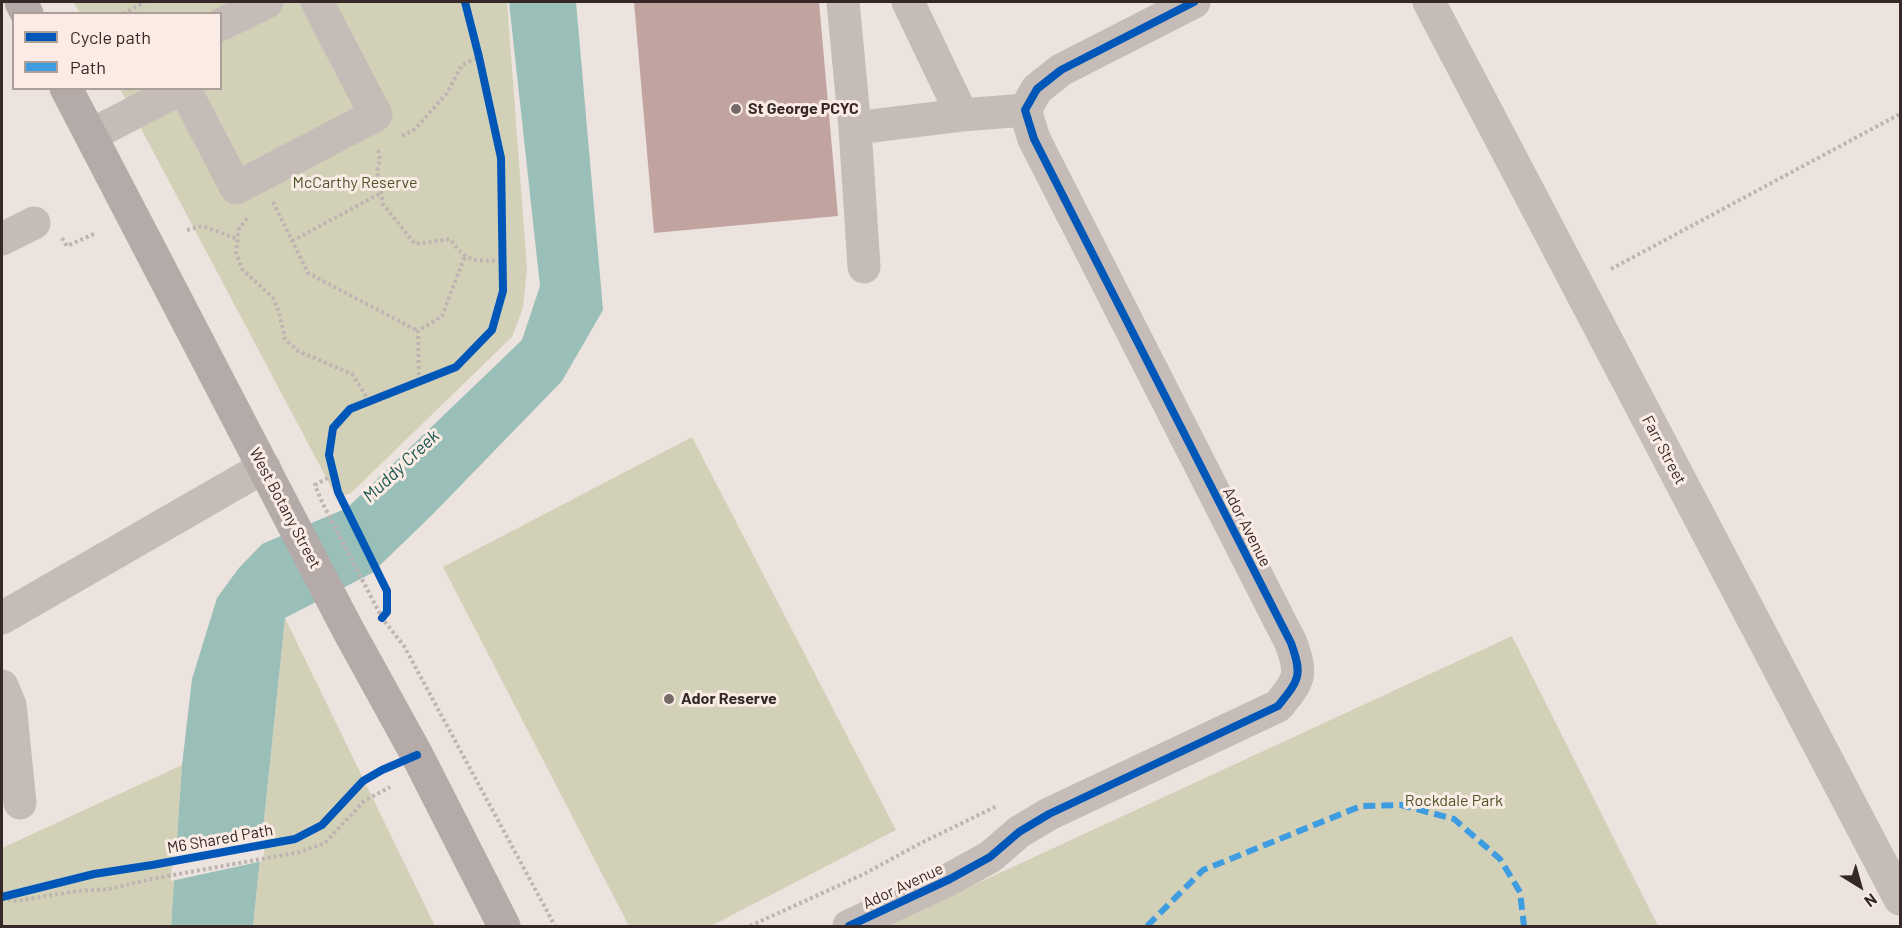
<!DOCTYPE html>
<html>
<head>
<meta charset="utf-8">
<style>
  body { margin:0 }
  #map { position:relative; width:1902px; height:928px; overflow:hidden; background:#ece3df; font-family:Barlow,sans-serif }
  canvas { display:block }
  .frame { position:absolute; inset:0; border:3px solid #362826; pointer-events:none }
  .legend { position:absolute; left:12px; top:12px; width:210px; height:78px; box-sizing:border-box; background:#faece5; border:2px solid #ac9e99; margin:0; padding:8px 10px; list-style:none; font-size:18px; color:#362826 }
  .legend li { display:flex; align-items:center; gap:12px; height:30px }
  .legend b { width:30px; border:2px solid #ac9e99 }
  .north { position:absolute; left:1830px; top:856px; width:60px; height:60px; -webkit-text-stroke:4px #faece5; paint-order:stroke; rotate:143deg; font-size:16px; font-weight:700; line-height:24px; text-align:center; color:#362826 }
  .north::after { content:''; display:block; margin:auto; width:21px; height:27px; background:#362826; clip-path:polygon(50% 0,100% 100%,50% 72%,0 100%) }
</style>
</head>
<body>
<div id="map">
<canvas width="1902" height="928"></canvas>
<div class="frame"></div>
<ul class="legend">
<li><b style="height:8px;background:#0057b8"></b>Cycle path</li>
<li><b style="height:8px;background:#3e9ce0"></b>Path</li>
</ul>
<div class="north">N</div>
</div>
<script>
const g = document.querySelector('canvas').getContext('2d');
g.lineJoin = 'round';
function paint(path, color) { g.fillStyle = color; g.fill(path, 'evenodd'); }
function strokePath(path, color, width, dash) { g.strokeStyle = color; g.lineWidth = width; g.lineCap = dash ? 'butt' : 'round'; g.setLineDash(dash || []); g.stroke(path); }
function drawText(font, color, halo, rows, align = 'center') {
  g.font = font + ' Barlow,sans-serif'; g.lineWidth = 6; g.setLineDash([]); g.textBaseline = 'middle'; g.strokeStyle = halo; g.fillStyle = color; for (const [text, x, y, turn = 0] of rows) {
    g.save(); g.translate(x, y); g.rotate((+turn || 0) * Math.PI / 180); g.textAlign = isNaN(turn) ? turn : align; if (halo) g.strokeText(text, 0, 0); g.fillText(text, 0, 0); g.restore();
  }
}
const green = new Path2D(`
  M 73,2 L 507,2 L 527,269 L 523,308 L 512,337 L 351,493 L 337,498 L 120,89 L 220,88 L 220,14 L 80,13 Z
  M 692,437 L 896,830 L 711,926 L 629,926 L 443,567 Z
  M 285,618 L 435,926 L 253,926 Z
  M 1512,636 L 1658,926 L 885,926 Z
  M 182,765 L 171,926 L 2,926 L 2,848 Z`);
const water = new Path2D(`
  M 509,2 L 576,2 L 603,310 L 562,381 L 433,514 L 372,573 L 285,618 L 253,926 L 171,926 L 182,765 L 192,679 L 217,598 L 238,569 L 262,544 L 347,508 L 522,340 L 540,286 Z`);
const pier = new Path2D(`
  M 266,832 L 263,861 L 171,881 L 173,850 Z`);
const building = new Path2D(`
  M 634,2 L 819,2 L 838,216 L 654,233 Z`);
const path = new Path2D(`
  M 123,14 L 145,2
  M 402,136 L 415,129 L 447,93 L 462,65 L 479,57
  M 378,150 L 380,159 L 377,171 L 383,204 L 415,244 L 450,239 C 468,264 474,260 503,261
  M 273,202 L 308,273 L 418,331
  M 247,218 L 239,229 L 236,252 L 242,269 L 273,298 L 279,312 L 285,339 L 298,351 L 352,374 L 369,401
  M 187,230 L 202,226 L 238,239
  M 62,238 L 67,246 L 96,233
  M 292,241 L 381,193
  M 1611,269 L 1900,114
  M 419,381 L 418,331 L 442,316 L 465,256
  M 333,475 L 315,485 L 322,502 L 382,618 L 404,646 L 555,926
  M 2,898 L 16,901 L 77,891 L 109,889 L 151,879 L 300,852 L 325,843 L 364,801 L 390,787
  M 750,926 L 864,874 L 919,844 L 997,806`);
const minor = new Path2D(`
  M 843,2 L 855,128 L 864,267
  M 908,2 L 962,115
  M 1429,2 L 1900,899
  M 220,25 L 267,2
  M 184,88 L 236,188 L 376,115 L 317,2
  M 855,128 L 962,115 L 1025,110
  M 91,135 L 182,88
  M 2,239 L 34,223
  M 2,618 L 264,467
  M 2,686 L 10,705 L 20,803
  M 849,926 L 950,879 L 990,857 L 1019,832 L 1049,814 L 1278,706 C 1299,680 1303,676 1291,643 L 1034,139 L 1025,110 L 1037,89 L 1061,70 L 1194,2`);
const major = new Path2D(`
  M 21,2 L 27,14
  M 66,88 L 347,628 L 417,755 L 504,926`);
const quiet = new Path2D(`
  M 1147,926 L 1203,870 L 1361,806 L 1401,805 L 1454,819 L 1500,859 L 1520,892 L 1524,926`);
const cycleway = new Path2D(`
  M 382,618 L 387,612 L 387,591 L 338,492 L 329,455 L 333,428 L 350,409 L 456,367 L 492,330 L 503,291 L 501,158 L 479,57 L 465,2
  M 2,897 L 94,874 L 152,865 L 295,839 L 322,825 L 363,781 L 382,770 L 417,755
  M 849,926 L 950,879 L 990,857 L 1019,832 L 1049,814 L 1278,706 C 1299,680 1303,676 1291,643 L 1034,139 L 1025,110 L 1037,89 L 1061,70 L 1194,2`);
const markers = [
  [736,109,6,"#766967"],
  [669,699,6,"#766967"]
];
const poiNames = [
  ["St George PCYC",748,109],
  ["Ador Reserve",681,699]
];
const parkNames = [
  ["McCarthy Reserve",355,183],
  ["Rockdale Park",1454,801]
];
const streetNames = [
  ["Farr Street",1664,450,62],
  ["West Botany Street",285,508,62],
  ["Ador Avenue",1247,527,63],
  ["M6 Shared Path",220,839,-10],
  ["Ador Avenue",903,886,-25]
];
const waterNames = [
  ["Muddy Creek",401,466,-43]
];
paint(green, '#d2d1b8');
paint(water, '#9abfb8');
paint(pier, '#ece3df');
paint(building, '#c1a3a0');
strokePath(path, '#beb4b1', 4, [3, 3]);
strokePath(minor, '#c5bcb8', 33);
strokePath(major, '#b4aaa7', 33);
strokePath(quiet, '#3e9ce0', 6, [12, 6]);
strokePath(cycleway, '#0057b8', 8);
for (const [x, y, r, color] of markers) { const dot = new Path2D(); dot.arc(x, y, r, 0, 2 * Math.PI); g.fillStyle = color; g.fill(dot); strokePath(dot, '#faece5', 2); }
drawText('bold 16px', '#362826', '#faece5', poiNames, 'left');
drawText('16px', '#4e5529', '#faece5', parkNames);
drawText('16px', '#362826', '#faece5', streetNames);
drawText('italic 18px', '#1a5951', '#faece5', waterNames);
</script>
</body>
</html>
